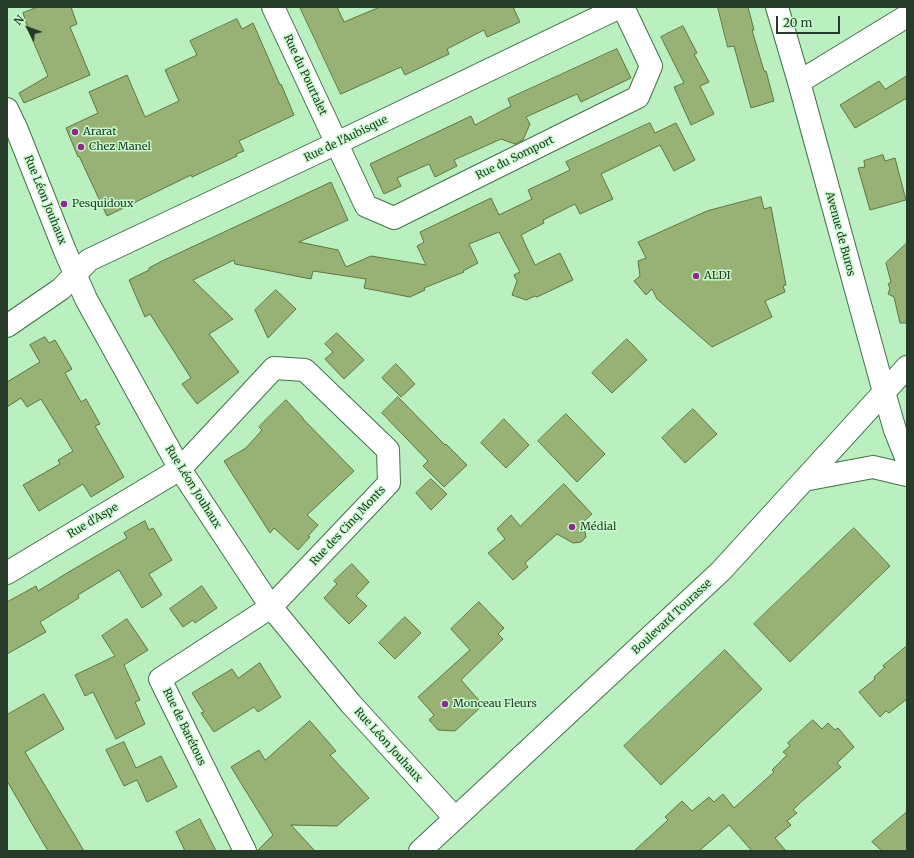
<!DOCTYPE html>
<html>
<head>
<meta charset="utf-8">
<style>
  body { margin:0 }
  #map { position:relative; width:914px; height:858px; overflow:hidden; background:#baefc0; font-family:Merriweather,serif }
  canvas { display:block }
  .frame { position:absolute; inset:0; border:8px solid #263b29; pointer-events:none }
  .north { position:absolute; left:8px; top:8px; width:40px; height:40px; -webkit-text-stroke:3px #c7fdcd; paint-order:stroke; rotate:311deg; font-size:11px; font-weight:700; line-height:16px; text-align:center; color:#263b29 }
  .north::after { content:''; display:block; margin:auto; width:14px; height:18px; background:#263b29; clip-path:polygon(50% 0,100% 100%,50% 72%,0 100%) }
  .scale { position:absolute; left:776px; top:16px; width:64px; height:18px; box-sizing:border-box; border:2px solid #263b29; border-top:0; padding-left:5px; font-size:12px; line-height:14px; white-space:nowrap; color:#263b29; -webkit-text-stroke:3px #c7fdcd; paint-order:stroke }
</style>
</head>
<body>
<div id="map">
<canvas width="914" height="858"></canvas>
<div class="frame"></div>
<div class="north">N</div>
<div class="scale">20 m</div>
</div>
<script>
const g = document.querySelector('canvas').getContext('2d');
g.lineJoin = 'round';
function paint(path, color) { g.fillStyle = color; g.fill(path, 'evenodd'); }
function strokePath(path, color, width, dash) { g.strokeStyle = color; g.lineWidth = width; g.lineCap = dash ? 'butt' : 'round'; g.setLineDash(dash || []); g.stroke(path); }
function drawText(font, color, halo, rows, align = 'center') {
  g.font = font + ' Merriweather,serif'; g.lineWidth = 3; g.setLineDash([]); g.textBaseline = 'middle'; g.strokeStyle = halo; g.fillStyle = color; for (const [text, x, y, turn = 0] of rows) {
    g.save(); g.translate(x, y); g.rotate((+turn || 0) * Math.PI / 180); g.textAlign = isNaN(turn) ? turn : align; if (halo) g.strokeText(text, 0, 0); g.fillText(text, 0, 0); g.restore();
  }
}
const building = new Path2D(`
  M 38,7 L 71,7 L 77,24 L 70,27 L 90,75 L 24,103 L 19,93 L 48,76 L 30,34 L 23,13 Z
  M 300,7 L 337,7 L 344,22 L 380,7 L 513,7 L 520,22 L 487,37 L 484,30 L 447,49 L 449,54 L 405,75 L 401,67 L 341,94 Z
  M 718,7 L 748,7 L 754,30 L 752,30 L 764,71 L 766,71 L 774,101 L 751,108 L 734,46 L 728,47 Z
  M 237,19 L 242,29 L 253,23 L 280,85 L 281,84 L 294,115 L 239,141 L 244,151 L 236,154 L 237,156 L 192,177 L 191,175 L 107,216 L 79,156 L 78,157 L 66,128 L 98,113 L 89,92 L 127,75 L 145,117 L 179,101 L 165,70 L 197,55 L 190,41 Z
  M 683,26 L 697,53 L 694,54 L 709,82 L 700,86 L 714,114 L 691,125 L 674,87 L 684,83 L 661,37 Z
  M 617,49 L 631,78 L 581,102 L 577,94 L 526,117 L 530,124 L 523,140 L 515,144 L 501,139 L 454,160 L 457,166 L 435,177 L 429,164 L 397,178 L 401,186 L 384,194 L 370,164 L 471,116 L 475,125 L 511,106 L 508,99 Z
  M 907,76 L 907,98 L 855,128 L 840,105 L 879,81 L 885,89 Z
  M 650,123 L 655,133 L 676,123 L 695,160 L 674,171 L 660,145 L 601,174 L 613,199 L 580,214 L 575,204 L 543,220 L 544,223 L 521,235 L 535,265 L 560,253 L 573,280 L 537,297 L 535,296 L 526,300 L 512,295 L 517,281 L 514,275 L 520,272 L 499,232 L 469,244 L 478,263 L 463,271 L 464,272 L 424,288 L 425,290 L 410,297 L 364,288 L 366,279 L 313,271 L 311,279 L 235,264 L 234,260 L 193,280 L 233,319 L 209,334 L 239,372 L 197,404 L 182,384 L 191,378 L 150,314 L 145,317 L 129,280 L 149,270 L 149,268 L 162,261 L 331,182 L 348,220 L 299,242 L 338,250 L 346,267 L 371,256 L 426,265 L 417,246 L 424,242 L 420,232 L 491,198 L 499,215 L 532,199 L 528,190 L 570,170 L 566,162 Z
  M 883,155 L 885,161 L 895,158 L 906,200 L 870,210 L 858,168 L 865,167 L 864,161 Z
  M 761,197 L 764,209 L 771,207 L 786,285 L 783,286 L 785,292 L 765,301 L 772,317 L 712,347 L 657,299 L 652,289 L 646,295 L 634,281 L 640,276 L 638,261 L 646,258 L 638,242 L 707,211 Z
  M 907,243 L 907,323 L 900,323 L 894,297 L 888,294 L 890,288 L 888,284 L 891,282 L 886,263 Z
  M 276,290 L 296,309 L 268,338 L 255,310 Z
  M 337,333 L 364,360 L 344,379 L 325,359 L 333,352 L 325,344 Z
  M 45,337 L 49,343 L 55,340 L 72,369 L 65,373 L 81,402 L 86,399 L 100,424 L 95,426 L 124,477 L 91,497 L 83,484 L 39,511 L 23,485 L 60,464 L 58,460 L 73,451 L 41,399 L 27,407 L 21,398 L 7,407 L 7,382 L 40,362 L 30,345 Z
  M 627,339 L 647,360 L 612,393 L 592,373 Z
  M 396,364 L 415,384 L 401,397 L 382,378 Z
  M 398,397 L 445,445 L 446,444 L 467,465 L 444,487 L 423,466 L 428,461 L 382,413 Z
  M 286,400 L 303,418 L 303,419 L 354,471 L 307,515 L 318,525 L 308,536 L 310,537 L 298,550 L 274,528 L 270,533 L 224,461 L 246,448 L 262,430 L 259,427 Z
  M 693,409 L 717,434 L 685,463 L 662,438 Z
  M 566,414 L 605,454 L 577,482 L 538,441 Z
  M 504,419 L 529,445 L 506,468 L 481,443 Z
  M 431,479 L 447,494 L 431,510 L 416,493 Z
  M 564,484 L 592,514 L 583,522 L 586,537 L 581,542 L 573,543 L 557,534 L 525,563 L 528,567 L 513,580 L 488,553 L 505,539 L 497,529 L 511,515 L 520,526 Z
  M 145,521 L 149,530 L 153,528 L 172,560 L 149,574 L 162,595 L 142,608 L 119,570 L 78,595 L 79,598 L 40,622 L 46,632 L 7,654 L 7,602 L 36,586 L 38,591 L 67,573 L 127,538 L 124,533 Z
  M 854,528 L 890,566 L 790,662 L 754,624 Z
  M 352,564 L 369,582 L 356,596 L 367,606 L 349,624 L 324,598 L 337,584 L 334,581 Z
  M 202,586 L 217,608 L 195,623 L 193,620 L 183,627 L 170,609 Z
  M 479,602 L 504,628 L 498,634 L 503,639 L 461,680 L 483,705 L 455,731 L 438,730 L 429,720 L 434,715 L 418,697 L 470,650 L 451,629 Z
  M 405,617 L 421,633 L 395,659 L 379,643 Z
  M 127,619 L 148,650 L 124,665 L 140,700 L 135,702 L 145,724 L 116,739 L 93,692 L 85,696 L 75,675 L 115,656 L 102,636 Z
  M 907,646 L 907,699 L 889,713 L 886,711 L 880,717 L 859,692 L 875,679 L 874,677 L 885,667 L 883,666 Z
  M 725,650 L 762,689 L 661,785 L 624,746 Z
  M 260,663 L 281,697 L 258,712 L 254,707 L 214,732 L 201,713 L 204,712 L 192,693 L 232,669 L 238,678 Z
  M 44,694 L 64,729 L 25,752 L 84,851 L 48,851 L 7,781 L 7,715 Z
  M 813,720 L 822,729 L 828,723 L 835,730 L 838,728 L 854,747 L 837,763 L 841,767 L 800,803 L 793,810 L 797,813 L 787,821 L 791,825 L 775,838 L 786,851 L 752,851 L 729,825 L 699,851 L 634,851 L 668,820 L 665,817 L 682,801 L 692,811 L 709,797 L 714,802 L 723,794 L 734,808 L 774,772 L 772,770 L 787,755 L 783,752 L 790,746 L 788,743 Z
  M 310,721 L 336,751 L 330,755 L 369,798 L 337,826 L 291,825 L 315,851 L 257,851 L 273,835 L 231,767 L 259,750 L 265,760 Z
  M 124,742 L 136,768 L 161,756 L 177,787 L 147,802 L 137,780 L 124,786 L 106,750 Z
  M 907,812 L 907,851 L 882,851 L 872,842 Z
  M 200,819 L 216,851 L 185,851 L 176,832 Z`);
const minor = new Path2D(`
  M 273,7 L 366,206 L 394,218 L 638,97 L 651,66 L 623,7
  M 777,7 L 799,82 L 884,392
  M 799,82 L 907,16
  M 7,109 L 17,130 L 65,251 L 86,299 L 180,469 L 271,607 L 351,704 L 455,818
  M 7,326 L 61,289 L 89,260 L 337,143 L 620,7
  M 7,573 L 180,469 L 274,368 L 305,370 L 388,450 L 389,483 L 271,607 L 160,679 L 245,851`);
const tertiary = new Path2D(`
  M 884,392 L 895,430 L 907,460`);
const secondary = new Path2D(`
  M 804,480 L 873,467 L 907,475
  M 420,851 L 721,571 L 907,367`);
const markers = [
  [75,132,4,"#8f298f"],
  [81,147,4,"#8f298f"],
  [64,204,4,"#8f298f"],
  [696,276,4,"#8f298f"],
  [572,527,4,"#8f298f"],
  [445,704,4,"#8f298f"]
];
const streetNames = [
  ["Rue du Pourtalet",305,75,65],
  ["Rue de l'Aubisque",346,139,-26],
  ["Rue du Somport",515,158,-26],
  ["Rue Léon Jouhaux",45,200,68],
  ["Avenue de Buros",840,234,75],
  ["Rue Léon Jouhaux",193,487,58],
  ["Rue d'Aspe",93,521,-31],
  ["Rue des Cinq Monts",348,526,-47],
  ["Boulevard Tourasse",672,617,-43],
  ["Rue de Barétous",184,727,64],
  ["Rue Léon Jouhaux",388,745,48]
];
const poiNames = [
  ["Ararat",83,132],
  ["Chez Manel",89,147],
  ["Pesquidoux",72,204],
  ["ALDI",704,276],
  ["Médial",580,527],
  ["Monceau Fleurs",453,704]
];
paint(building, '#97b274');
strokePath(building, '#5e763f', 1);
strokePath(minor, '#417249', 24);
strokePath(tertiary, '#417249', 24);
strokePath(secondary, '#417249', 24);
strokePath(minor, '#fff', 22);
strokePath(tertiary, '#fff', 22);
strokePath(secondary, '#fff', 22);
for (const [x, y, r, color] of markers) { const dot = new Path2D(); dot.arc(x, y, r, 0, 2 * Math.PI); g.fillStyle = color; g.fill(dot); strokePath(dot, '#c7fdcd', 1.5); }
drawText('11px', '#263b29', '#c7fdcd', streetNames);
drawText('11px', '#263b29', '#c7fdcd', poiNames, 'left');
</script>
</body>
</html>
